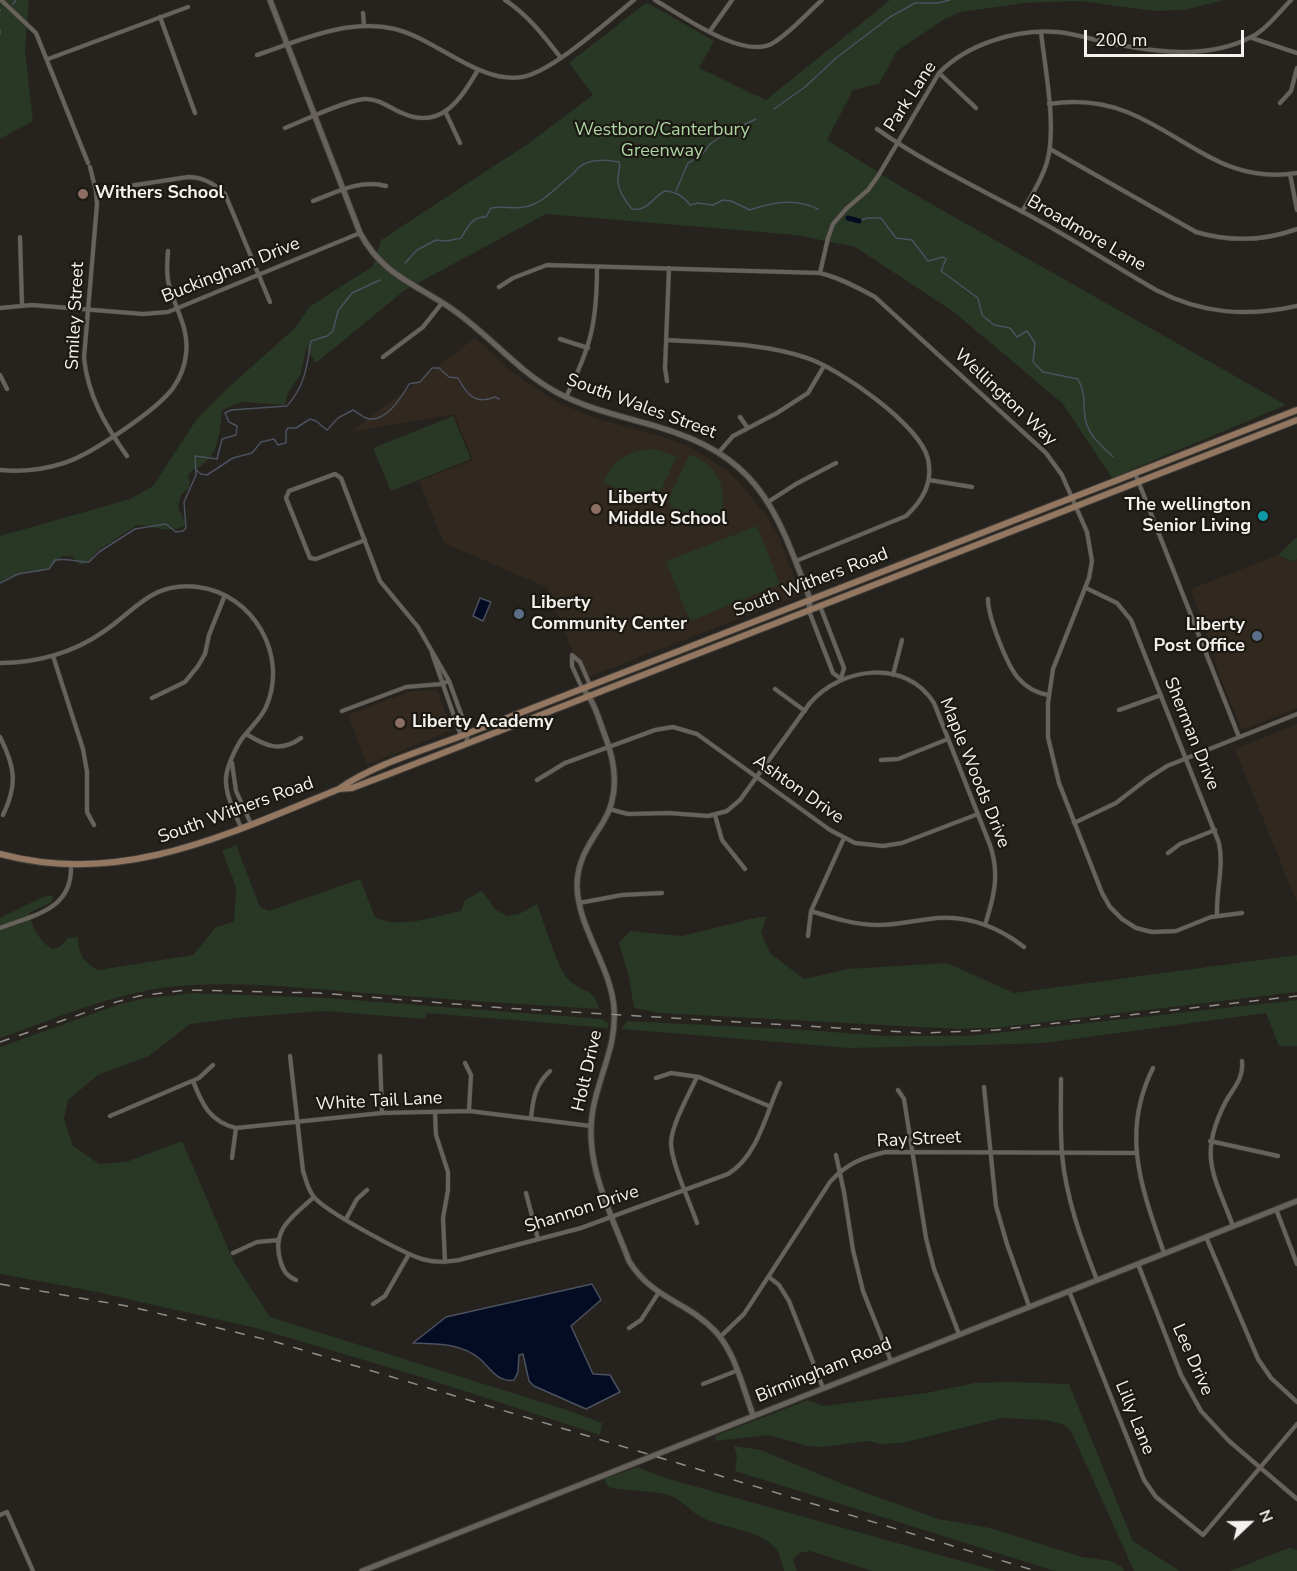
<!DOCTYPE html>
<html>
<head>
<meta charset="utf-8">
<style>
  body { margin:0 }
  #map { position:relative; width:1297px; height:1571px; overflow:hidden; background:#26221d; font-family:"Nunito Sans",sans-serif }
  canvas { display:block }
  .north { position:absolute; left:1219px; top:1493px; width:60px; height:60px; -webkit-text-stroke:4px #1c1913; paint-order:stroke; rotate:68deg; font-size:16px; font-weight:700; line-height:24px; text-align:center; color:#f4f1ee }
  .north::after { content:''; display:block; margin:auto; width:21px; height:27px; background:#f4f1ee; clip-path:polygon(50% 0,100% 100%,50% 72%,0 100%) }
  .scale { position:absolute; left:1084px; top:30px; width:160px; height:27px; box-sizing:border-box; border:3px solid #f4f1ee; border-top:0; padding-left:8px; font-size:18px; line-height:21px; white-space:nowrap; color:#f4f1ee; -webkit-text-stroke:4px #1c1913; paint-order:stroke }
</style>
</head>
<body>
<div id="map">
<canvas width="1297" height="1571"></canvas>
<div class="north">N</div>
<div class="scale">200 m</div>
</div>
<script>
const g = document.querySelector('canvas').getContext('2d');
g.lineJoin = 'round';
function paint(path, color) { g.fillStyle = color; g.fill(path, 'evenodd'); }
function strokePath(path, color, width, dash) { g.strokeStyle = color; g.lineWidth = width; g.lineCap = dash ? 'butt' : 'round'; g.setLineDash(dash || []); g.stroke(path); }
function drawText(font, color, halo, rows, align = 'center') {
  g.font = font + ' "Nunito Sans",sans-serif'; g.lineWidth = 4.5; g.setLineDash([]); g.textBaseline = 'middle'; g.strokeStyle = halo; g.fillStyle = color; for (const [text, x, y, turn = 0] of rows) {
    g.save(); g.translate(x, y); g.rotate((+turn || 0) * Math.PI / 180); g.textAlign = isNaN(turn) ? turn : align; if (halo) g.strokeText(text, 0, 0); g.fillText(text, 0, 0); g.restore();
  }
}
const built = new Path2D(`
  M 475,338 L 515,374 L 555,401 L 595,418 L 663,437 L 690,447 L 725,469 L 739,482 L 766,515 L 779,537 L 799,591 L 798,596 L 583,679 L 548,588 L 444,543 L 419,481 L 473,460 L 454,414 L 351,432 Z
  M 1278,555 L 1292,562 L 1297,559 L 1297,708 L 1242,730 L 1221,679 L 1191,589 Z
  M 432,690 L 437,691 L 452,730 L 367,765 L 348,715 L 403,694 L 413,691 Z
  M 1297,724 L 1297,903 L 1235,749 Z`);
const green = new Path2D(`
  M 0,0 L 29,0 L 25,50 L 33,121 L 0,139 Z
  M 890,0 L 1224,0 L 1184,10 L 1154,11 L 1080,1 L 1025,3 L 961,12 L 943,20 L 897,51 L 879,84 L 853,90 L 827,140 L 905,189 L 1286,405 L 1112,478 L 1063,404 L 954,312 L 855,247 L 796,235 L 546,214 L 405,290 L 316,363 L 306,348 L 301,374 L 288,393 L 285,405 L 241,402 L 222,410 C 220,430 220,450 203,464 C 197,469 192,469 188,476 L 190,484 L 188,489 L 181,495 L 178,507 L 186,524 C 171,536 153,525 137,525 L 96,552 L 91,561 L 84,564 L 79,564 L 72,556 L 63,556 L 48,569 L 38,572 L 19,573 L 0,582 L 0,536 L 130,499 L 153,486 L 196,420 L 230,386 L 296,327 L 309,307 L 373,266 L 381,240 L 529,143 L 593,95 L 569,63 L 643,5 L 648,3 L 714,41 L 699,68 L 766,100 Z
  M 453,416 L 471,459 L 391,491 L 373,448 Z
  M 655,449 L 677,456 L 656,501 L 649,504 L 603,482 C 614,459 630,449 655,449 Z
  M 689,455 C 722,464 731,499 717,527 L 671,507 L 668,500 Z
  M 757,526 L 780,584 L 693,620 L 689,619 L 666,561 Z
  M 1297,537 L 1297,559 L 1293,562 L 1278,555 Z
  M 236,845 L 260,907 L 269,911 L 360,879 L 375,917 C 399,930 435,916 461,911 L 465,900 L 482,891 L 496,910 L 507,916 L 519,914 L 537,904 C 543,920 558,968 567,978 C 580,993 594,986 599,1009 C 521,1004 442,999 364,993 C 300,988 233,980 169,987 C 111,994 55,1019 0,1038 L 0,918 L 43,897 L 53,895 L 52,902 L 29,913 C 33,928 39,942 53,949 L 61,946 L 68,938 L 78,937 C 79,955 82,961 98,970 L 193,955 L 215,928 L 234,921 L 236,887 L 222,851 Z
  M 759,917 L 767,917 L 761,933 L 770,953 L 804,979 L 848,969 L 947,963 L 1014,993 L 1297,955 L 1297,992 L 995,1028 L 958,1029 L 660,1013 L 634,1008 L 629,978 L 619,942 L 630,931 L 681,936 Z
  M 191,993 L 327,998 L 602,1019 L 608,1023 L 608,1028 L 427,1013 L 425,1019 L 324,1011 L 246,1017 L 190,1024 L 149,1056 L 98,1075 L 68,1100 L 64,1119 L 73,1146 L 99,1164 L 126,1162 L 182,1141 L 234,1262 L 270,1317 L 570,1411 L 602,1423 L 600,1435 L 421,1377 L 256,1328 L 92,1291 L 0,1274 L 0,1047 L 117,1005 L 141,999 Z
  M 1297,1000 L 1297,1046 L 1279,1046 L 1266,1013 L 1044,1043 L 982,1045 L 848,1048 L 622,1029 L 627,1021 L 807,1030 L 885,1036 L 968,1036 Z
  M 1010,1382 L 1069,1384 L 1133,1541 L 1180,1571 L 1134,1571 L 1071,1431 L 1062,1424 L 1045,1420 L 1001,1418 L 902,1443 L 881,1444 L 867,1441 L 823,1447 L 807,1446 L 769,1435 L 716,1441 L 715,1436 L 808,1400 L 823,1406 L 926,1393 L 975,1383 Z
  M 734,1446 L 761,1450 L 850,1487 L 938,1519 L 990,1528 L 1082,1557 L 1111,1561 L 1122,1567 L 1124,1571 L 1055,1571 L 735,1471 L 737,1456 Z
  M 638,1467 L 665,1478 L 997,1571 L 872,1571 L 810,1551 L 799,1553 L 793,1560 L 797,1571 L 784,1571 C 782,1564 780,1555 776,1549 C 763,1530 719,1528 699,1516 C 688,1509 681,1499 668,1495 C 649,1489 628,1492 608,1487 L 604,1479 Z
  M 1289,1548 L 1297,1550 L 1297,1571 L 1230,1571 Z`);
const water = new Path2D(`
  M 480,598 L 491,602 L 483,621 L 473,616 Z
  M 592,1284 L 601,1300 L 571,1326 L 593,1374 L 610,1375 L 620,1392 L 586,1409 L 534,1386 L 529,1381 L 523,1354 L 519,1355 L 518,1372 L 514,1380 C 498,1383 491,1369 480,1359 C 461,1343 437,1344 413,1343 L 446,1317 Z`);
const stream = new Path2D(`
  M 13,4 L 16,0
  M 0,11 L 0,10
  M 0,30 L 0,34
  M 774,109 L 805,87 L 836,58 L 890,17 L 915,3 L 938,3 L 950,0
  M 676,191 L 688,163 L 701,156 L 710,144 L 726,133 L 756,119
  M 859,221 L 867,218 L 881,218 L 896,238 L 912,240 L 928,261 L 943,257 L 946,259 L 941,271 L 978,298 L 982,315 L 994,325 L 1010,328 L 1017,337 L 1027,331 L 1035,343 L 1033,362 L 1043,372 L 1078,379 C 1087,395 1082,406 1086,422 C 1090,437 1103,447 1113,457
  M 405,263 L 417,250 L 436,240 L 447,241 L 461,238 C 468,227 472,216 486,217 L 491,208 C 502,206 513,209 524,207 C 544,204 559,184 574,173 C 584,158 603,159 619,162 C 621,169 617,175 618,182 C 619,193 626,202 632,209 C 648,212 652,197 665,191 C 677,192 683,196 690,205 L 698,203 L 713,205 L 723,200 L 731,201 L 750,210 C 771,202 796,198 818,209
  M 196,470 L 201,474 L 207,475 L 233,458 L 252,453 L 261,442 L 274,439 L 278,445 L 286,443 L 286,431 L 288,428 L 296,428 L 310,419 L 316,421 L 327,430 L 338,418 L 353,410 C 357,412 361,416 366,418 C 384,425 402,397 409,384 L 420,382 L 432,368 L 439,368 L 449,377 L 458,378 C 467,395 475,405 495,397 L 499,399
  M 0,583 L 18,574 L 49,569 L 55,560 C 68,558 77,562 89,562 L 99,552 L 135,529 L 166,524 L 176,532 L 183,531 L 186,528 L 184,502 L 196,475 L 195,456 L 217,459 L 222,439 L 236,435 L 237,426 L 229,422 L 225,413 L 231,410 L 287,406 C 305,386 307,366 311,341 L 327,336 L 333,331 L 338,311 L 352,293 L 380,280`);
const canal = new Path2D(`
  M 848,218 L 859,221`);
const minor = new Path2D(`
  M 1,0 L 36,33 L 88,163
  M 505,0 C 528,15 544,36 561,58
  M 655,0 C 681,15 744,61 773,43 C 791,32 806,14 822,0
  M 363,13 L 364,25
  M 160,17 L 195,113
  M 710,31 L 732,0
  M 1252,38 L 1297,53
  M 257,55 C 301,40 348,18 395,29 C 438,40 479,84 522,77 C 552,72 608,21 634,0
  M 48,59 L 188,7
  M 939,73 L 976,108
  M 1280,103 L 1291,91 L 1297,68
  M 1049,104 C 1075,100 1102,102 1127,112 C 1187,136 1225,185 1297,173
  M 445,111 L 460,143
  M 285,128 C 305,120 344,101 364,99 C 378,98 390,108 402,113 C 442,131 461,98 478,70
  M 877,129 C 922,161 972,185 1021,211 C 1067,235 1111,264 1156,290 C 1202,314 1247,317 1297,306
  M 1050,149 L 1196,232 C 1230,242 1264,241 1297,229
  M 90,167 L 96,191 L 97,204 L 84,358 C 88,396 105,425 127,456
  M 1290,174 L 1297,210
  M 96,191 L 188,177 C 203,177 215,184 225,194 L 270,302
  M 313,201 C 337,192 360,179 386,186
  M 1022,212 C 1031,196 1042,180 1047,162 C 1057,127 1045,69 1041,32
  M 20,237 L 22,305
  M 820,273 L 828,238 L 833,224 L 846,209 L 868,190 L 878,176 L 939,73 C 967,44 1016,29 1057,32 C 1079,34 1099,42 1120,45 C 1162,53 1212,58 1251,37 C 1265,31 1280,11 1291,0
  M 499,287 L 513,278 L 547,265 L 820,273 C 840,278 857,287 875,297 L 1046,453 L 1062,475 L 1087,532 L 1092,561 L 1089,578 L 1053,669 L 1048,703 L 1048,737 L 1059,783 L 1102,893 L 1110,907 L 1122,919 L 1136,928 L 1152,932 L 1176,931 L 1211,917 L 1242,913
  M 0,308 L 32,305 L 143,314 L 168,312 L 360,233
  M 560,339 L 588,348
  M 666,340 C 713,343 763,343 807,358 C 840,369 920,425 928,459 C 933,483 923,500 906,516 L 796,561
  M 383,357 L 423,327 L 442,303
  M 0,375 L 7,389
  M 667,381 L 665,368 L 669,268
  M 566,397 C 591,346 597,323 597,267
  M 740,417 L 747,427
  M 719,452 L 733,436 L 777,413 L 808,393 L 824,366
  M 0,470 C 22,472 43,470 64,463 C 90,455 157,410 173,388 C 180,378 185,366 186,354 C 189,331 178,313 171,292 C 166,279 167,265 168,251
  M 1135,473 L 1239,737
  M 929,480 L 972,487
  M 768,502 L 796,484 L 836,463
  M 365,540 L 316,559 L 310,558 L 286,498 L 289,491 L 335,474 L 341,478 L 380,581 L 418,627 L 449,681 L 468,733 L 466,744
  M 1086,588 L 1117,603 L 1131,620 L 1219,843 C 1224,867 1216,891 1217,915
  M 988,599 C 988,617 1007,666 1019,679 C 1027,688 1037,693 1048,695
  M 809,611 L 833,673 L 841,679 L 844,668 L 820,606
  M 432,653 L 461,736
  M 572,655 L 580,662 L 590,685
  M 53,656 L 83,749 L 87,772 L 87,812 L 94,825
  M 572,656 L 572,666 L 582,688
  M 0,663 C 36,663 73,653 103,632 C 136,610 152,581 198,587 C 253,594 289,655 266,707 C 261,718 252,726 244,736 C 238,743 229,762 227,772 C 222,790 235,812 241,828
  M 893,675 L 902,640
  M 775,689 L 805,711
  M 152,698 L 185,682 L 198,666 L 205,654 L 209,635 L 225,595
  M 1119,710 L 1161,695
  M 342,711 L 406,687 L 441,684 L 449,681
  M 246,734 C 266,746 280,753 301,738
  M 0,737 C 15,767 18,784 3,815
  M 881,760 L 898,759 L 948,739
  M 232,763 L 236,791 L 251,824
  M 537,780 L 565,763 L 655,730 L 673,727 L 697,734 L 830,830 L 855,843 L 883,846 L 902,843 L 978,814
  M 609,809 L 628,814 L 669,813 L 708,816 L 727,811 L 740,800 L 810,703 C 841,667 906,658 934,703 L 990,845 C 1000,874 994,897 985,925
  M 715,815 L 722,840 L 745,869
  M 1074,823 L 1116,803 L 1147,779 L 1167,766 L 1297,714
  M 1168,853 L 1180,844 L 1215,830
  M 579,903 L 622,895 L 662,893
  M 811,911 C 833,918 855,925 879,925 C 896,925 912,921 929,919 C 964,914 997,926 1024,947
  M 0,928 C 34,915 73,910 71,865
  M 808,936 L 811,911 L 844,838
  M 290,1056 L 303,1171 C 306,1180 308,1190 314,1197 C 326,1212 403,1253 422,1259 C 435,1263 446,1262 459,1260 L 581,1228 L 728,1174 C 758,1156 766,1113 780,1083
  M 380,1056 L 382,1113
  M 465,1063 L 471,1075 L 469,1111
  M 1153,1068 C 1120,1134 1142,1189 1164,1253
  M 697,1077 C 689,1094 672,1124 671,1142 C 671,1163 690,1202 697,1223
  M 656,1078 L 671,1073 L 699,1077 L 769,1106
  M 1061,1079 C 1061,1104 1060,1129 1062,1154 C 1066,1198 1081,1239 1097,1280
  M 193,1081 C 202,1104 210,1122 236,1128 L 382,1113 L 469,1111 L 591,1126
  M 984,1087 L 996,1206 L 1007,1244 L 1029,1306
  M 898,1090 L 904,1099 L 926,1238 L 934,1269 L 959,1334
  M 435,1112 L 436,1135 L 448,1172 L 448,1190 L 443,1218 L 445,1262
  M 110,1116 L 199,1078 L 213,1065
  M 531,1118 C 533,1099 535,1085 550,1071
  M 1210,1141 L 1278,1156
  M 836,1155 L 844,1192 L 853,1250 L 863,1291 L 891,1361
  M 232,1158 L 236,1128
  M 526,1193 L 538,1239
  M 1276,1209 L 1297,1264
  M 346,1219 L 357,1199 L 367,1190
  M 1233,1226 C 1214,1175 1198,1156 1225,1103 C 1233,1088 1244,1079 1242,1061
  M 1206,1237 L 1258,1359 L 1271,1378 L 1297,1402
  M 233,1253 L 257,1242 L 279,1240
  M 1138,1264 L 1181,1375 L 1201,1411 L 1229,1441 L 1297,1499
  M 769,1277 L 779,1285 L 789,1301 L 823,1388
  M 296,1280 C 287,1276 284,1272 281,1263 C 270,1230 292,1217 314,1197
  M 1069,1291 L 1144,1480 L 1156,1497 L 1203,1535 L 1297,1424
  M 373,1304 L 385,1296 L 409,1254
  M 629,1328 L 641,1320 L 659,1292
  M 720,1337 L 744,1314 L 830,1182 C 846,1164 863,1157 886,1152 L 1136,1153
  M 703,1384 L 736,1371
  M 0,1515 L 7,1512 L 33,1571`);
const tertiary = new Path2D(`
  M 270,0 L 360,233 C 382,274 413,283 449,307 C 488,333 516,370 556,392 C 587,409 621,416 655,426 C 759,456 775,506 810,599 L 809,611
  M 582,688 C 594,700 598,717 604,733 C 616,763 621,795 602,824 C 589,844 577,861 577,886 C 578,928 610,965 614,1007 C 617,1046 600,1072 593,1109 C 583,1162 611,1213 629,1261 C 651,1298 688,1302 715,1331 C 735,1352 743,1388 753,1415
  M 362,1571 L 1297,1201`);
const secondary = new Path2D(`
  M 339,789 L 352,788 L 389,774 L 1297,420
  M 0,854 C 122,887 228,834 339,789 C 372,765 422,751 461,736 L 1297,410`);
const rail = new Path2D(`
  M 0,1042 L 116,1002 L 139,996 L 186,990 L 319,993 L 505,1008 L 922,1033 L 996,1030 L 1297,996
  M 0,1284 L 132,1307 L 276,1342 L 1036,1571`);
const markers = [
  [83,194,6,"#8d6e63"],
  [596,509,6,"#8d6e63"],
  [1263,516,6,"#0f9aa8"],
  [519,614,6,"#5c6f8a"],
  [1257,636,6,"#5c6f8a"],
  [400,723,6,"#8d6e63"]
];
const streetNames = [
  ["Park Lane",911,97,-57],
  ["Broadmore Lane",1086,234,30],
  ["Buckingham Drive",231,271,-22],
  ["Smiley Street",76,316,-87],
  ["Wellington Way",1005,398,43],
  ["South Wales Street",641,407,20],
  ["South Withers Road",811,583,-21],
  ["Sherman Drive",1191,734,68],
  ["Maple Woods Drive",974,773,68],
  ["Ashton Drive",798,790,35],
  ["South Withers Road",236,811,-20],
  ["Holt Drive",588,1071,-77],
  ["White Tail Lane",379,1102,-3],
  ["Ray Street",919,1140,-3],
  ["Shannon Drive",582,1210,-18],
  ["Lee Drive",1192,1360,66],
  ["Birmingham Road",824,1371,-22],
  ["Lilly Lane",1134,1418,68]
];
const parkNames = [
  ["Westboro/Canterbury",662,131],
  ["Greenway",662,152]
];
const poiNames = [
  ["Withers School",95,194],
  ["Liberty",608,499],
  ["Middle School",608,520],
  ["The wellington",1251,506,"right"],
  ["Senior Living",1251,527,"right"],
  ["Liberty",531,604],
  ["Community Center",531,625],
  ["Liberty",1245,626,"right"],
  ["Post Office",1245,647,"right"],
  ["Liberty Academy",412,723]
];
paint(built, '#31291f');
paint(green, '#293725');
paint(water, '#030c22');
strokePath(water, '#4b515f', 1.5);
strokePath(stream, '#4b515f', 1.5);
strokePath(canal, '#030c22', 5);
strokePath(minor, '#413e3a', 5);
strokePath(tertiary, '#413e3a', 7);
strokePath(secondary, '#413e3a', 8);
strokePath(minor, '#67625c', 4);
strokePath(tertiary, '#67625c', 5);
strokePath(secondary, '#937761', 6);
strokePath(rail, '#93908c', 1.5, [10, 10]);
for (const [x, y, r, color] of markers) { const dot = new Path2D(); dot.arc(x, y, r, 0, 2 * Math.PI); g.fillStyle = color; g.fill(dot); strokePath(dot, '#1c1913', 2); }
drawText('18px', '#f4f1ee', '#1c1913', streetNames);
drawText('18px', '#add6a3', '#1c1913', parkNames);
drawText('bold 18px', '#f4f1ee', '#1c1913', poiNames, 'left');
</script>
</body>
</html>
